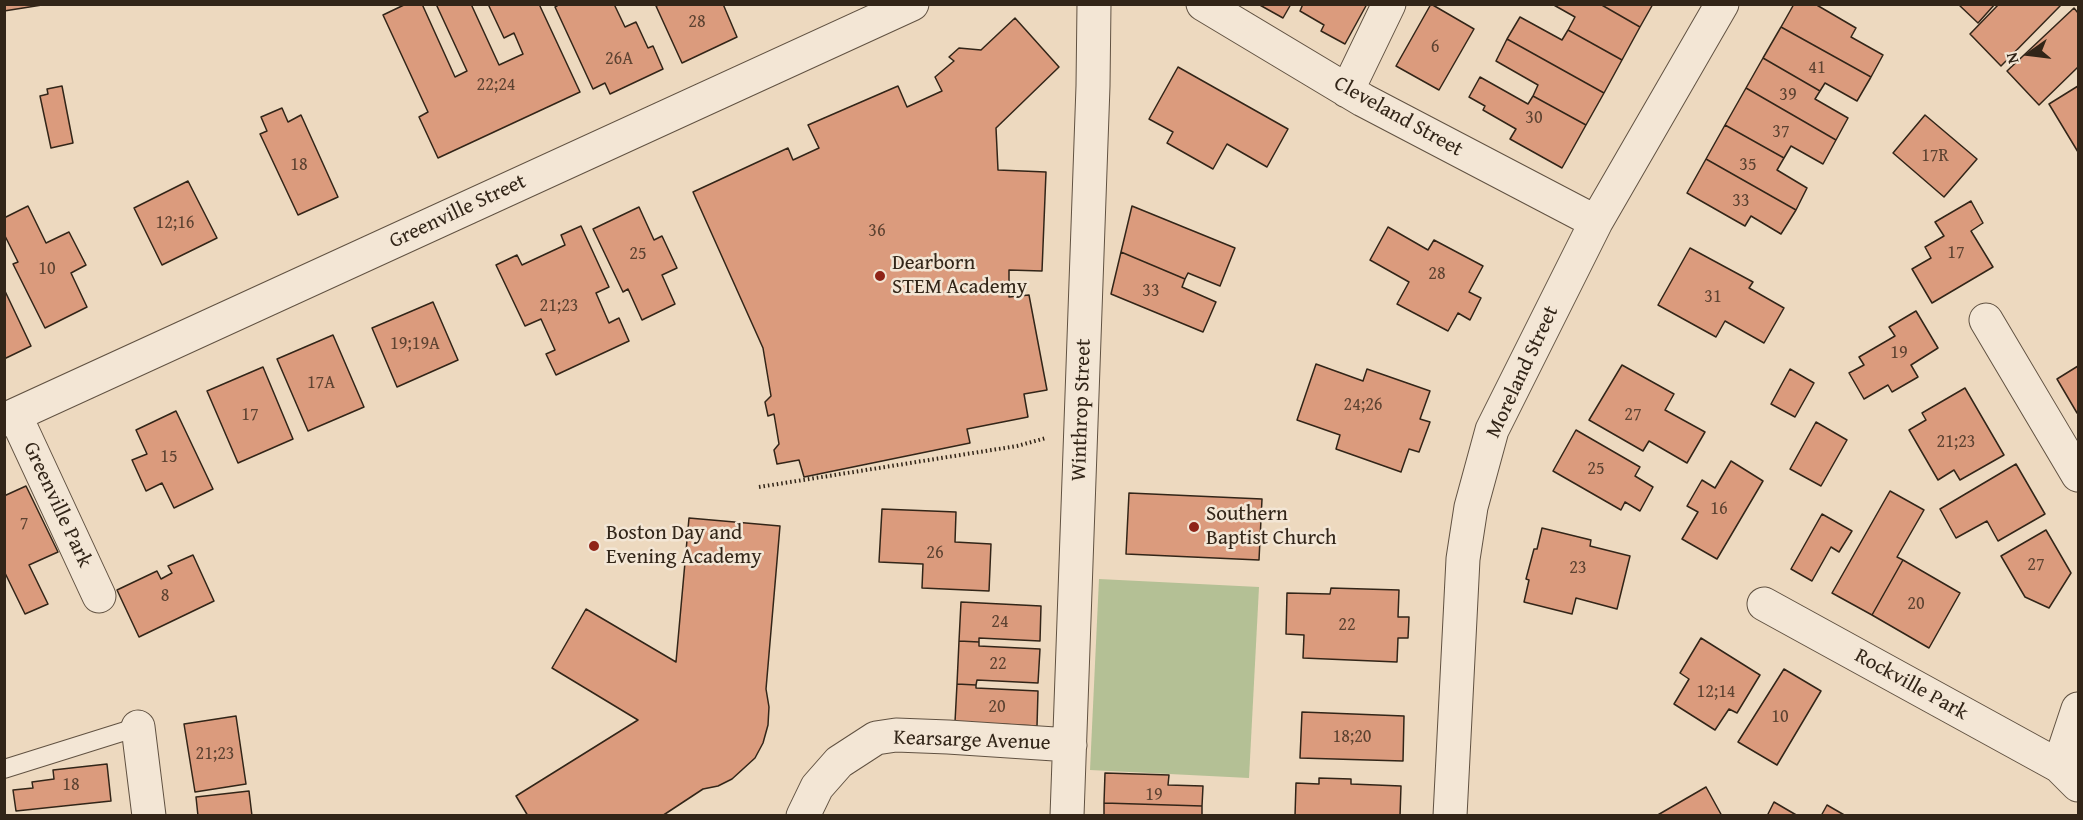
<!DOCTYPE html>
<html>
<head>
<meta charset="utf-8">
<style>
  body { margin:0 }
  #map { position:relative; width:2083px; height:820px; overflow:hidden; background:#edd9bf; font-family:"Gentium Book Plus",serif }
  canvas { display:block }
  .frame { position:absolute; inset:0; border:6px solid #322518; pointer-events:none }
  .north { position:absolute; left:1999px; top:24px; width:60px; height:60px; -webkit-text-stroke:4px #f3e6d5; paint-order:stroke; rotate:256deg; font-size:16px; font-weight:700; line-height:24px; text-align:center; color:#322518 }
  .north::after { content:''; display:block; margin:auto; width:21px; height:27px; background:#322518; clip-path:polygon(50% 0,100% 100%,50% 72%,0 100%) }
</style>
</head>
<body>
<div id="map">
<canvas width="2083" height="820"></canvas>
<div class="frame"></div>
<div class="north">N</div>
</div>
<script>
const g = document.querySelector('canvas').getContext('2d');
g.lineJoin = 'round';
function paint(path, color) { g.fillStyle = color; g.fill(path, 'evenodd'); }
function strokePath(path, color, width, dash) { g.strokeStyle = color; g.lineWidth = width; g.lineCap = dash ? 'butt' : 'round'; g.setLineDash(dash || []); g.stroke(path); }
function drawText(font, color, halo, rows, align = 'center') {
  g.font = font + ' "Gentium Book Plus",serif'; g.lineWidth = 5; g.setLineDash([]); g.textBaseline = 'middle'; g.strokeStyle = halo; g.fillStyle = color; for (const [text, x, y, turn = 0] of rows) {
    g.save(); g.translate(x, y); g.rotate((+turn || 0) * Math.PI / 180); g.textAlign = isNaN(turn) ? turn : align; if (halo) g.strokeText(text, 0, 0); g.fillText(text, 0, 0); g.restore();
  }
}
const green = new Path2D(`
  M 1099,579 L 1259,587 L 1249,778 L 1090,770 Z`);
const building = new Path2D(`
  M 4,4 L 42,4 L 42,5 L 4,11 Z
  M 406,4 L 422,4 L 455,77 L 467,71 L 436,4 L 471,4 L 499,65 L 523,54 L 514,33 L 504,38 L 488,4 L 539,4 L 580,92 L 438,158 L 419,117 L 428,112 L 383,15 Z
  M 560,4 L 614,4 L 625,27 L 636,22 L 648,48 L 653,46 L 663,69 L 610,94 L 605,83 L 593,89 L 555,7 Z
  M 661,4 L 723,4 L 737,37 L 682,63 L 656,6 Z
  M 1258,4 L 1291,4 L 1283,18 Z
  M 1303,4 L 1367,4 L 1345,44 L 1321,31 L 1324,25 L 1300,11 Z
  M 1431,4 L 1474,29 L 1439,90 L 1396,66 Z
  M 1552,4 L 1600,4 L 1640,27 L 1622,60 L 1568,30 L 1575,17 Z
  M 1600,4 L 1653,4 L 1640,27 Z
  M 1794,4 L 1815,4 L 1856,28 L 1851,37 L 1883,55 L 1871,77 L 1781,27 Z
  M 1958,4 L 1995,4 L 1978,23 Z
  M 1999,4 L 2062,4 L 2001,66 L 1970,34 Z
  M 2074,8 L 2078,13 L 2078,67 L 2039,105 L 2007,71 Z
  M 1520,17 L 1562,40 L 1568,30 L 1622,60 L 1604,93 L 1507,39 Z
  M 1015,18 L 1059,67 L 996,128 L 998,170 L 1046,172 L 1042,271 L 1009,270 L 1009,297 L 1029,295 L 1047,390 L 1024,394 L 1028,417 L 967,429 L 970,443 L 804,477 L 799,460 L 777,464 L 774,450 L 779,444 L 774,414 L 768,416 L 765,402 L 771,396 L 763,348 L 693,192 L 788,148 L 793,160 L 819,148 L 808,125 L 898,86 L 907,107 L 942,91 L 935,77 L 954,61 L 949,57 L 959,48 L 981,50 Z
  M 1781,27 L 1871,77 L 1857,101 L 1825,83 L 1820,91 L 1763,58 Z
  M 1507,39 L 1604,93 L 1586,125 L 1533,96 L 1538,85 L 1496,61 Z
  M 1763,58 L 1820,91 L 1815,99 L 1848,118 L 1836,140 L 1746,88 Z
  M 1178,67 L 1288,129 L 1267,167 L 1227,144 L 1213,169 L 1167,143 L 1173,132 L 1149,119 Z
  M 1480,77 L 1528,104 L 1533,96 L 1586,125 L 1562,168 L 1510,139 L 1516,129 L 1483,110 L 1485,106 L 1469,97 Z
  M 62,86 L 73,143 L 51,148 L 40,96 L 48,94 L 47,89 Z
  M 2078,86 L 2078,152 L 2049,104 Z
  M 1746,88 L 1836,140 L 1823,164 L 1791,146 L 1784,158 L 1725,125 Z
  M 282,108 L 288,122 L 301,115 L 338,197 L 298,215 L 260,134 L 267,131 L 261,117 Z
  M 1925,115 L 1977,159 L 1944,197 L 1893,153 Z
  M 1725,125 L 1784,158 L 1777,170 L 1807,188 L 1796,210 L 1706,159 Z
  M 1706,159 L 1796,210 L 1781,234 L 1751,216 L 1745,226 L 1687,193 Z
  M 188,181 L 217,238 L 162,265 L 134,208 Z
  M 1971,201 L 1983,223 L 1971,231 L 1993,267 L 1932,303 L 1912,269 L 1931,258 L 1925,247 L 1944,236 L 1935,222 Z
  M 28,206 L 46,243 L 69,232 L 86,265 L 71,273 L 87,307 L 45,328 L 13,264 L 18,262 L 4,234 L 4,218 Z
  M 1132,206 L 1235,248 L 1220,286 L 1188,273 L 1185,279 L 1121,252 Z
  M 639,207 L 654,240 L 662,236 L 677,268 L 662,275 L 675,304 L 642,320 L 628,289 L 623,292 L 593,229 Z
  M 581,226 L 609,287 L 596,293 L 609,323 L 619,318 L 629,341 L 556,375 L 546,354 L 555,350 L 541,319 L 525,326 L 496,265 L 517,255 L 522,265 L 565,245 L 561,235 Z
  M 1388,227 L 1428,250 L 1434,240 L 1483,266 L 1469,292 L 1481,298 L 1470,320 L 1458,313 L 1448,331 L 1397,304 L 1409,282 L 1370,260 Z
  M 1690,248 L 1753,282 L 1749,288 L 1784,308 L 1764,343 L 1725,321 L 1716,337 L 1658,305 Z
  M 1121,252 L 1185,279 L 1182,287 L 1216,302 L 1203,332 L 1111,294 Z
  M 4,289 L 31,346 L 4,359 Z
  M 433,302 L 458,360 L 397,387 L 372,328 Z
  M 1916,311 L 1938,348 L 1911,365 L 1918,377 L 1892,392 L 1888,385 L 1864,399 L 1849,373 L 1864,365 L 1859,357 L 1895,336 L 1889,327 Z
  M 333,335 L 364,407 L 308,431 L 277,359 Z
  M 1316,364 L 1363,381 L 1367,369 L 1430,391 L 1420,419 L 1430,422 L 1419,452 L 1409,449 L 1401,472 L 1336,449 L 1340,435 L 1297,420 Z
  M 1622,365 L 1674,394 L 1665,410 L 1705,432 L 1687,463 L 1649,441 L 1643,451 L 1589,420 Z
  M 2078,366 L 2078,413 L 2077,413 L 2057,379 Z
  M 263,367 L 293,439 L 238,463 L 207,391 Z
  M 1790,369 L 1814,383 L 1795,417 L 1771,404 Z
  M 1965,388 L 2004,455 L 1960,480 L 1954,470 L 1938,480 L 1909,430 L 1926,420 L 1922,413 Z
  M 176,411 L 213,489 L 174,508 L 162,483 L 146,491 L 132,460 L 147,454 L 136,430 Z
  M 1816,422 L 1847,440 L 1821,486 L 1790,469 Z
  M 1576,430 L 1640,467 L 1635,476 L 1653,487 L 1640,511 L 1625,502 L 1621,510 L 1553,471 Z
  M 1731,461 L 1763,481 L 1717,559 L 1682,539 L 1698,512 L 1687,506 L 1702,480 L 1715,488 Z
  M 2016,464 L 2045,514 L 1998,541 L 1987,521 L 1956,538 L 1940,509 Z
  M 26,486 L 58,552 L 29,565 L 48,604 L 25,614 L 4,571 L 4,496 Z
  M 1890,491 L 1924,510 L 1897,557 L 1903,560 L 1872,615 L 1832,593 Z
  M 1129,493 L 1262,499 L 1259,560 L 1126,554 Z
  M 882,509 L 956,512 L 955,542 L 991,544 L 989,591 L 922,588 L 923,564 L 879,562 Z
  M 1822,514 L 1852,531 L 1839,552 L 1831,547 L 1812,581 L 1791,569 Z
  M 689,518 L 780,526 L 766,689 L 769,707 L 768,725 L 763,743 L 755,758 L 732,779 L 718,786 L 703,789 L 662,816 L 528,816 L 516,796 L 638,720 L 552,668 L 586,609 L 676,662 Z
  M 1542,528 L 1591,540 L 1590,546 L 1630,556 L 1617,609 L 1576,598 L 1572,614 L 1524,602 L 1529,580 L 1526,579 L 1534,549 L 1537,549 Z
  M 2046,530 L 2071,573 L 2049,608 L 2025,597 L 2001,556 Z
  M 193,555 L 214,601 L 139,637 L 117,590 L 157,571 L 161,579 L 172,573 L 168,566 Z
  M 1903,560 L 1960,593 L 1929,648 L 1872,615 Z
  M 1331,588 L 1399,590 L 1398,617 L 1409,617 L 1408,638 L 1398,638 L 1397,662 L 1303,658 L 1304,635 L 1286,634 L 1287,593 L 1330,594 Z
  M 961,602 L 1041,606 L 1040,641 L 979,638 L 979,642 L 959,641 Z
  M 1701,638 L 1760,675 L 1737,713 L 1729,709 L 1715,730 L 1674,704 L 1689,679 L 1680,673 Z
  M 959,641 L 979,642 L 979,646 L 1040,649 L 1038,683 L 977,680 L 976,685 L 957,684 Z
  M 1784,669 L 1821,691 L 1777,765 L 1738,742 Z
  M 957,684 L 976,685 L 976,688 L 1038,691 L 1037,726 L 955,722 Z
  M 1302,712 L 1404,716 L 1403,761 L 1300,758 Z
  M 236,716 L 246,784 L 195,792 L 184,724 Z
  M 107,764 L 111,801 L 16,811 L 13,790 L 33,788 L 32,782 L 54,779 L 53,770 Z
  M 1105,773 L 1169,775 L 1168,785 L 1203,786 L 1202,806 L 1104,803 Z
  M 1319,778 L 1351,779 L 1351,784 L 1401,786 L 1400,816 L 1295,816 L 1296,783 L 1319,784 Z
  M 1706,787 L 1722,816 L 1656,816 Z
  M 249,791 L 252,816 L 198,816 L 196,797 Z
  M 1774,802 L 1798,816 L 1767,816 Z
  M 1104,803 L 1202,806 L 1202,816 L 1104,816 Z
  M 1827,805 L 1846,816 L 1821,816 Z`);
const path = new Path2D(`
  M 759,487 L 1017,446 L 1046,438`);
const service = new Path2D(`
  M 4,769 L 138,727`);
const minor = new Path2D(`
  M 1203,4 L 1363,100 L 1596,222
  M 1347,91 L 1389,4
  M 1986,320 L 2078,475
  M 15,415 L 99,596
  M 4,420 L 912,4
  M 1764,604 L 2059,766 L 2078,785
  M 138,727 L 149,816
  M 2059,766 L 2078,709
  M 803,816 L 817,787 L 839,762 L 876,738 L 896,735 L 948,737 L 1070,745
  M 1067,816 L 1093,86 L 1094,4
  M 1450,816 L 1463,559 L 1471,507 L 1492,430 L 1596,222 L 1722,4`);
const markers = [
  [880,276,6,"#8f2418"],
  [1194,527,6,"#8f2418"],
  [594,546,6,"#8f2418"]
];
const numberNames = [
  ["28",697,22],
  ["6",1435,47],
  ["26A",619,59],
  ["41",1817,68],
  ["22;24",496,85],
  ["39",1788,95],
  ["30",1534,118],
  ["37",1781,132],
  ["17R",1935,156],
  ["18",299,165],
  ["35",1748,165],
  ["33",1741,201],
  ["12;16",175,223],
  ["36",877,231],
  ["17",1956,253],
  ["25",638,254],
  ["10",47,269],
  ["28",1437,274],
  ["33",1151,291],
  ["31",1713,297],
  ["21;23",559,306],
  ["19;19A",415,344],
  ["19",1899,353],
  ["17A",321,383],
  ["24;26",1363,405],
  ["17",250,415],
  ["27",1633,415],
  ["21;23",1956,442],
  ["15",169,457],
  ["25",1596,469],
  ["16",1719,509],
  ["7",24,524],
  ["26",935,553],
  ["27",2036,565],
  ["23",1578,568],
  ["8",165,596],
  ["20",1916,604],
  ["24",1000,622],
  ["22",1347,625],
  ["22",998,664],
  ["12;14",1716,692],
  ["20",997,707],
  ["10",1780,717],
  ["18;20",1352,737],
  ["21;23",215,754],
  ["18",71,785],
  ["19",1154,795]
];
const streetNames = [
  ["Cleveland Street",1398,117,29],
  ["Greenville Street",458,212,-25],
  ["Moreland Street",1523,372,-65],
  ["Winthrop Street",1082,410,-88],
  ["Greenville Park",57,505,65],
  ["Rockville Park",1911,685,29],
  ["Kearsarge Avenue",972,741,2]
];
const poiNames = [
  ["Dearborn",892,264],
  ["STEM Academy",892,288],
  ["Southern",1206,515],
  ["Baptist Church",1206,539],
  ["Boston Day and",606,534],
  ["Evening Academy",606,558]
];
paint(green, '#b4c095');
paint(building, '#db9b7d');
strokePath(building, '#322518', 1.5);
strokePath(service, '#615242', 20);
strokePath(minor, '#615242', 35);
strokePath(path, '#322518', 4, [1.5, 3]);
strokePath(service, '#f3e6d5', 18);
strokePath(minor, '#f3e6d5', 33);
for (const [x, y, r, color] of markers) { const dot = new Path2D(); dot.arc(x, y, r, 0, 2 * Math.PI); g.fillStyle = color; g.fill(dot); strokePath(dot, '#f3e6d5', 2); }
drawText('18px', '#5c4231', null, numberNames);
drawText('21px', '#322518', '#f3e6d5', streetNames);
drawText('21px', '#322518', '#f3e6d5', poiNames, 'left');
</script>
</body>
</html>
